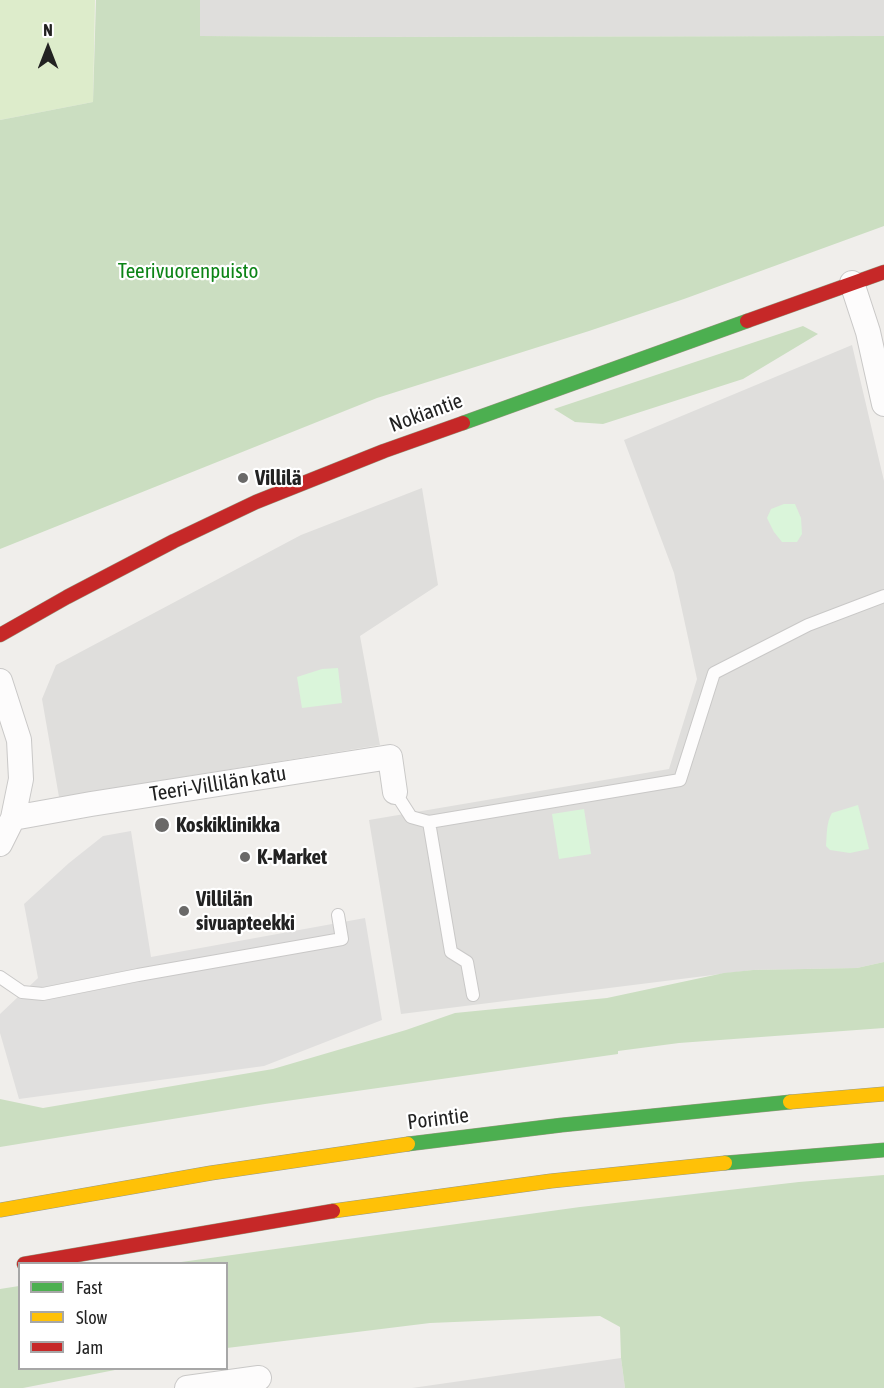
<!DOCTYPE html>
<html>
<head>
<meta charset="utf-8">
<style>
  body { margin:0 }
  #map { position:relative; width:884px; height:1388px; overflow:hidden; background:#f0eeeb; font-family:"Asap Condensed",sans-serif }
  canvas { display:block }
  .legend { position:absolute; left:18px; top:1262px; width:210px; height:108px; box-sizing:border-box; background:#fff; border:2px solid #a7a7a7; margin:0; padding:8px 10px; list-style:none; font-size:18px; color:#222 }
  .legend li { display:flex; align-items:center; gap:12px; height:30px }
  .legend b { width:30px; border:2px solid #a7a7a7 }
  .north { position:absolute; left:18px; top:18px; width:60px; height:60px; -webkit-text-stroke:4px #fff; paint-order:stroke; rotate:0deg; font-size:16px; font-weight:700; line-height:24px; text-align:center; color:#222 }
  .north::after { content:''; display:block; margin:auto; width:21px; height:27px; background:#222; clip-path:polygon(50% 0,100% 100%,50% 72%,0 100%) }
</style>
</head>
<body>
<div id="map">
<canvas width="884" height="1388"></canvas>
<ul class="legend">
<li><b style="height:8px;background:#4caf50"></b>Fast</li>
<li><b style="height:8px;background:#ffc107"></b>Slow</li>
<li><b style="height:8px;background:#c62828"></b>Jam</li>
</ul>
<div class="north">N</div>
</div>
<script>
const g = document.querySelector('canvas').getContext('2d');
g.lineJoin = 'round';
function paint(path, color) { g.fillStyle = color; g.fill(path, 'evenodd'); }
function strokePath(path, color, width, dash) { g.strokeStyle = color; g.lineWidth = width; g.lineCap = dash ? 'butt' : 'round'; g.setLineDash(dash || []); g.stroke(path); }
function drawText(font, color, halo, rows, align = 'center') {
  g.font = font + ' "Asap Condensed",sans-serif'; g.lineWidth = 4.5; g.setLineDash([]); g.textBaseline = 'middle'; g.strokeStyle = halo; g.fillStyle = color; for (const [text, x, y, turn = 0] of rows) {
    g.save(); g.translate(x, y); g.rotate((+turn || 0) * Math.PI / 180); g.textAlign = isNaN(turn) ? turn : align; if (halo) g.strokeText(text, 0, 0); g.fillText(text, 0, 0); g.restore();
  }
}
const residential = new Path2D(`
  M 200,0 L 884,0 L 884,36 L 374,37 L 200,36 Z
  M 852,345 L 884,481 L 884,962 L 857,968 L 753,970 L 401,1014 L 369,820 L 669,769 L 697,679 L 674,573 L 624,440 Z
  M 422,488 L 438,585 L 360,636 L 380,745 L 59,797 L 42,699 L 56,665 L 301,535 Z
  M 621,1358 L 625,1388 L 412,1388 Z`);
const grass = new Path2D(`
  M 0,0 L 95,0 L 93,102 L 0,120 Z`);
const forest = new Path2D(`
  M 96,0 L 200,0 L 200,36 L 374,37 L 884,36 L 884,226 L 684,299 L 589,331 L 377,398 L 0,549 L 0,120 L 93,102 Z
  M 803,326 L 818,334 L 743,379 L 603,424 L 575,422 L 554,409 Z
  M 884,962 L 884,1028 L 679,1043 L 618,1051 L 618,1054 L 265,1104 L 0,1147 L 0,1099 L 43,1108 L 273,1069 L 406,1030 L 455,1013 L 607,998 L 724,973 L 753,970 L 857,968 Z
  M 884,1175 L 884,1388 L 625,1388 L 621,1358 L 620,1327 L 600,1316 L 430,1323 L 227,1348 L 226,1264 L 174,1263 L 580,1207 L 799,1182 Z
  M 19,1286 L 20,1368 L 120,1369 L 23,1388 L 0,1388 L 0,1289 Z`);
const park = new Path2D(`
  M 784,504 L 795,504 L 801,518 L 802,534 L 797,542 L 782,542 L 774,532 L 767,518 L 771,509 Z
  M 338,668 L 342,703 L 302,708 L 297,677 L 322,669 Z
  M 858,805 L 869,849 L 850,853 L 830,850 L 826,846 C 827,835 826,823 832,813 Z
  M 584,809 L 591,854 L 559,859 L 552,814 Z`);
const parking = new Path2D(`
  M 131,831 L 151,957 L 365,918 L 382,1020 L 264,1066 L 19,1099 L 0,1033 L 0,1014 L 38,978 L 24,904 L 69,863 L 103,836 Z`);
const lane = new Path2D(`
  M 395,792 L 411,817 L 429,822 L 680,780 L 714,673 L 808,625 L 884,596
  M 429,822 L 451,952 L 467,962 L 473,995
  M 0,977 L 22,992 L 43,994 L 138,975 L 342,939 L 338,915`);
const street = new Path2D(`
  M 852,283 L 868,332 L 884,404
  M 0,681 L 19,740 L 21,779 L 13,818 L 0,844
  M 13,818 L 91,804 L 390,757 L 395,792
  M 187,1388 L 259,1378`);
const fast = new Path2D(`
  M 463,423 L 747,321
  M 408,1144 L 562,1125 L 790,1102
  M 725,1163 L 884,1150`);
const slow = new Path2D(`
  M 790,1102 L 884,1094
  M 0,1210 L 211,1173 L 408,1144
  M 333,1211 L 551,1181 L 725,1163`);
const jam = new Path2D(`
  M 747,321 L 884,272
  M 0,635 L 67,597 L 174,541 L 256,502 L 384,451 L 463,423
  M 24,1264 L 333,1211`);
const markers = [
  [243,478,6,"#6a6968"],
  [162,825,8,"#6a6968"],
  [245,857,6,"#6a6968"],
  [184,911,6,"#6a6968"]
];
const parkNames = [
  ["Teerivuorenpuisto",188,271]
];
const streetNames = [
  ["Nokiantie",426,413,-20],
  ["Teeri-Villilän katu",218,784,-9],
  ["Porintie",438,1119,-7]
];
const poiNames = [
  ["Villilä",255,478],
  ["Koskiklinikka",176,825],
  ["K-Market",257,857],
  ["Villilän",196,899],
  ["sivuapteekki",196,923]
];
paint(residential, '#dfdedc');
paint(grass, '#ddeccb');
paint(forest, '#cbdec1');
paint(park, '#daf5da');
paint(parking, '#e0dfde');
strokePath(lane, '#c9c8c7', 14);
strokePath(street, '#c9c8c7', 26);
strokePath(fast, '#999a82', 15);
strokePath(slow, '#999a82', 15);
strokePath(jam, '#999a82', 15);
strokePath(lane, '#fdfcfc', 12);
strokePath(street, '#fdfcfc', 24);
strokePath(fast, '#4caf50', 14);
strokePath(slow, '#ffc107', 14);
strokePath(jam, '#c62828', 14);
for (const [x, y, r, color] of markers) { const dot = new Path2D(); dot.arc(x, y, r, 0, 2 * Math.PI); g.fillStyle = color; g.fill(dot); strokePath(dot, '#fff', 2); }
drawText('21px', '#0c8416', '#fff', parkNames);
drawText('21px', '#222', '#fff', streetNames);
drawText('bold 21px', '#222', '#fff', poiNames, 'left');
</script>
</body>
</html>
